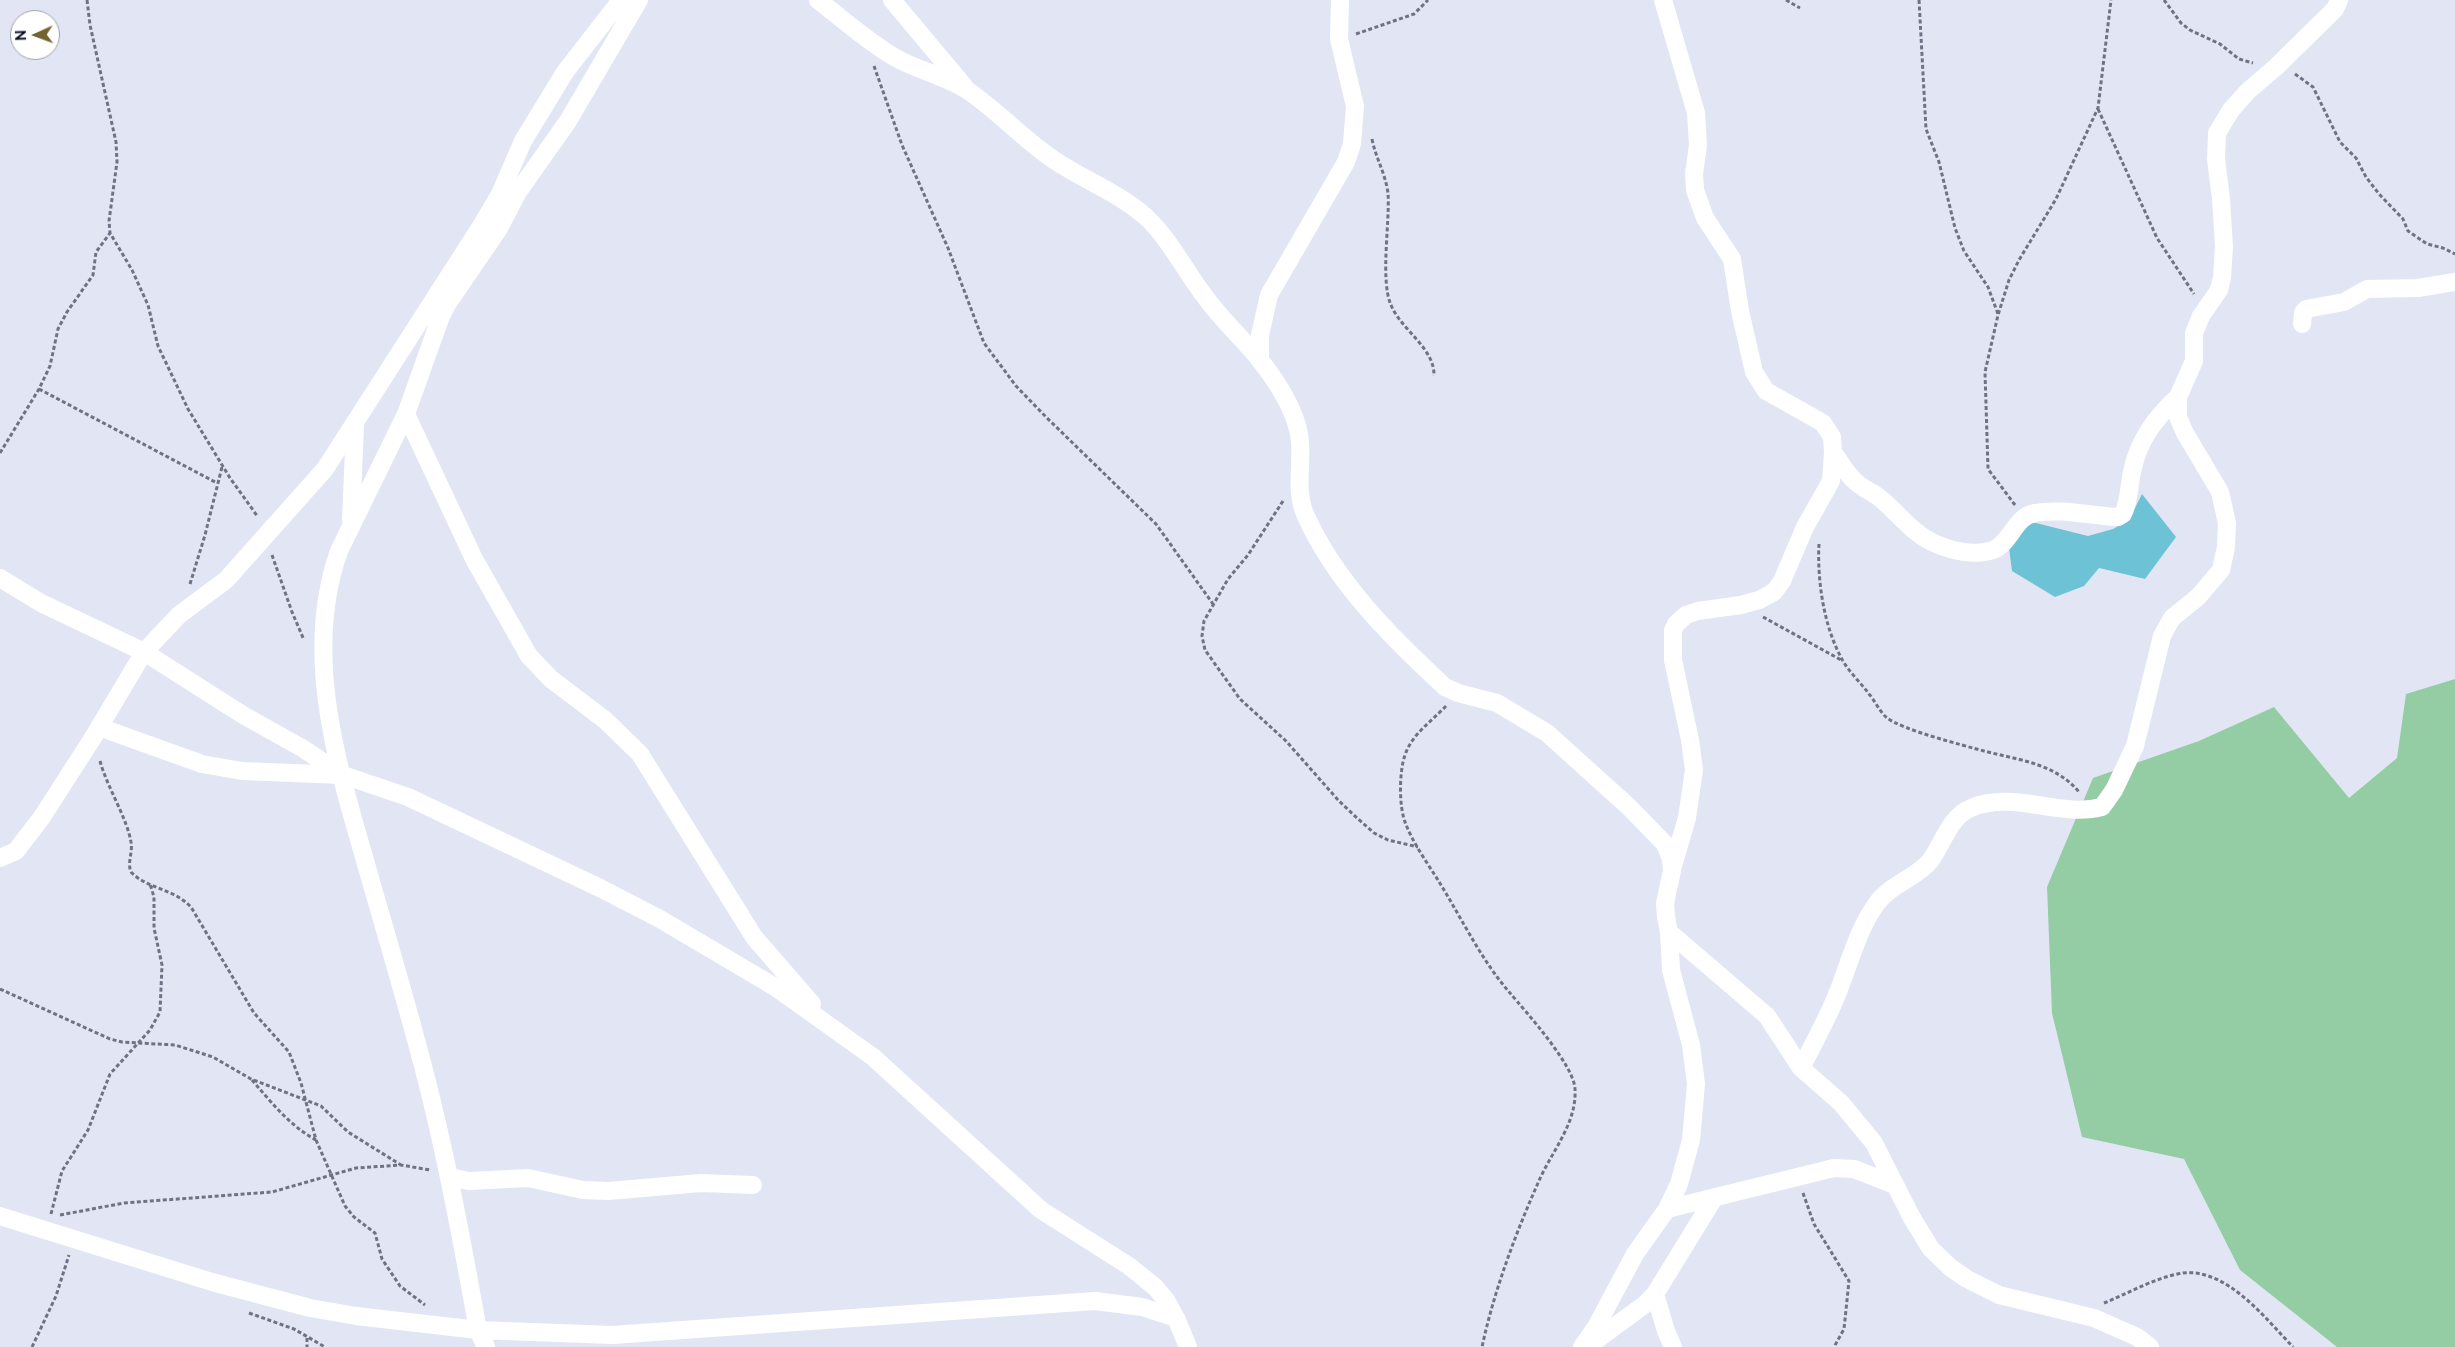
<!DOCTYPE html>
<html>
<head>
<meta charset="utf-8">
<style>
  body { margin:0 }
  #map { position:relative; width:2455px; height:1347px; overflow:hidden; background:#e2e6f4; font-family:Raleway,sans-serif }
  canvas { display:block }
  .north { position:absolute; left:10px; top:10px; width:50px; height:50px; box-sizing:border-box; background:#fff; border:1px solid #9c9ea7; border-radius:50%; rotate:268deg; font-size:14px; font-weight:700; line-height:20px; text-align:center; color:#080c23 }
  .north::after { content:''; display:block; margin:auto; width:18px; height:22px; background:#726330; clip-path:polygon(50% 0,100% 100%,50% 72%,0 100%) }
</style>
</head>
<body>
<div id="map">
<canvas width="2455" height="1347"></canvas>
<div class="north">N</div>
</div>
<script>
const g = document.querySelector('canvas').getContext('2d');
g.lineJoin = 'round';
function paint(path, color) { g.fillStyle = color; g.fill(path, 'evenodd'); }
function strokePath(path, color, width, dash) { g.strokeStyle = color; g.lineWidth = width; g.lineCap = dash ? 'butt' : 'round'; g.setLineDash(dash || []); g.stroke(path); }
const green = new Path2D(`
  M 2455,679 L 2455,1347 L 2337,1347 L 2240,1270 L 2184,1159 L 2082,1137 L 2052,1013 L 2047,887 L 2093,778 L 2199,741 L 2274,707 L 2349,798 L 2397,758 L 2406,694 Z`);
const water = new Path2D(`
  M 2142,494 L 2176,537 L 2145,579 L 2099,568 L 2084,586 L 2055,597 L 2012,571 L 2008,540 L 2032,522 L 2088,536 L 2113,529 L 2129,520 Z`);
const path = new Path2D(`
  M 87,0 L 90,25 L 116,142 L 117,162 L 109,221 L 110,233 L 132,270 L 148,305 L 158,346 L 188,409 L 230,478 L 258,517
  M 1786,0 L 1800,8
  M 1919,0 L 1926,129 L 1939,162 L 1955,228 L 1964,251 L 1988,287 L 1998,314
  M 2164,0 L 2181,23 L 2190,30 L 2220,44 L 2239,59 L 2253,63
  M 1356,34 L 1414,14 L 1428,0
  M 874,66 L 902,145 L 948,248 L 984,343 L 1016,386 L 1047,418 L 1156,524 L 1213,604
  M 2295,74 L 2313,87 L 2340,142 L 2356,158 L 2366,177 L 2379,194 L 2403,219 L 2408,231 L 2427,244 L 2443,248 L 2455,254
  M 2098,109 L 2157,238 L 2194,294
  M 1372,139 C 1376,159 1385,172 1388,193 C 1390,223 1380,280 1391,305 C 1401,330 1435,348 1434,376
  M 39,389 L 217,483
  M 0,453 L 39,389 L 50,366 L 58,329 L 67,312 L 93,275 L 96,252 L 110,233
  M 1283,501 L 1248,555 L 1228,579 L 1204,621 L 1202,636 L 1205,650 L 1240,699 L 1286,741 L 1339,801 L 1357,818 L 1374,833 L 1388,840 L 1418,847
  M 2015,505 L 1988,469 L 1985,372 L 1998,315 L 2009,280 L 2019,260 L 2056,199 L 2098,108 L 2111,0
  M 1819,544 C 1817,581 1824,628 1843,661 C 1850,673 1861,683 1869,694 C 1875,701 1880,712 1887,718 C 1903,730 1962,745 1984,751 C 2018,760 2055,763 2079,792
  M 272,555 L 292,612 L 304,640
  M 190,584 L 205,535 L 222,467
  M 1763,617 L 1843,661
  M 1446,706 C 1431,722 1412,734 1405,755 C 1399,772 1399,806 1405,822 C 1413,844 1429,865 1441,885 C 1463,921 1482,961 1510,993 C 1526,1012 1574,1065 1575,1089 C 1577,1124 1551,1152 1538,1183 C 1515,1235 1494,1291 1482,1347
  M 100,761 C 107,787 127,818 131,842 C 133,852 127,863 131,872 C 147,889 173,888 191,907 L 254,1013 L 289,1052 L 301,1083 L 316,1140 L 345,1206 L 354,1217 L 375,1233 L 382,1259 L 400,1286 L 425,1305
  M 0,989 L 110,1039 L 122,1042 L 175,1045 L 213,1057 L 251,1079 L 321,1106 L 348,1132 L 401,1165
  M 252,1080 C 271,1102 290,1126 316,1140
  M 1803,1193 L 1814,1224 L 1849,1281 L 1844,1329 L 1834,1347
  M 51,1214 L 62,1171 L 88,1130 L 110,1074 L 150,1030 L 160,1012 L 162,965 L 154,928 L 154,897 L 150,884
  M 60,1215 L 124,1203 L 272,1192 L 356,1168 L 401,1165 L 430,1170
  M 2104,1303 C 2129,1293 2156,1277 2183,1273 C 2227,1268 2266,1319 2293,1347
  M 249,1313 L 294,1329 L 325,1347
  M 307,1338 L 307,1347
  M 32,1347 L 56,1296 L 69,1255`);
const street = new Path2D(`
  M 818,0 C 844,20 868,42 896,58 C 917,70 950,78 967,90 C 998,111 1023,139 1054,160 C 1084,180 1117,192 1145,216 C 1170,239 1185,271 1206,298 C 1222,320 1243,339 1260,360 C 1278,383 1298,413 1300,442 C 1302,467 1295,489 1305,514 C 1335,582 1392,638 1445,687 L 1458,693 L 1497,703 L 1547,733 L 1629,807 L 1665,844 L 1671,859 L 1672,871 L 1665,903 L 1666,917 L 1669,932 L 1671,970 L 1691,1045 L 1696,1084 L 1691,1140 L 1679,1184 L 1667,1209 L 1635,1254 L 1596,1327 L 1582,1347
  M 892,0 L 964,86
  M 1663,0 L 1696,113 L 1698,145 L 1694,174 L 1695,190 L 1705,218 L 1732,259 L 1740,311 L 1754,372 L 1766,391 L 1823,423 L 1832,437 L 1833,452 L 1831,481 L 1805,527 L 1782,581 L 1774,592 L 1759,600 L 1741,605 L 1698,611 L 1686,615 L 1676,624 L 1673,630 L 1673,660 L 1690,740 L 1694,770 L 1687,818 L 1673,866
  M 2302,324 L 2303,313 L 2306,309 L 2344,302 L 2367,289 L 2418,288 L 2455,282
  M 1260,361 L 1260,335 L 1269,295 L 1346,162 L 1352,144 L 1355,106 L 1339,39 L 1340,0
  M 406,414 L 474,559 L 529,656 L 551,679 L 605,720 L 640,754 L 754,937 L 812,1004
  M 1833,452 C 1840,461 1847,475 1856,482 C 1863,489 1873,492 1881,499 C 1893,509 1903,521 1914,530 C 1933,547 1968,558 1993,550 C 2011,543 2015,516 2035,513 C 2061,508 2091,516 2118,517 L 2123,514 C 2129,503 2129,485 2132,472 C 2138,441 2155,418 2178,397
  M 351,520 L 355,426
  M 0,578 L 41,603 L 144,652 L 243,715 L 302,748 L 343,775 L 408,797 L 600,888 L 660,919 L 775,987 L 873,1057 L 1041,1210 L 1129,1266 L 1155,1287 L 1166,1300 L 1176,1318 L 1188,1347
  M 99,727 L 202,764 L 242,771 L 342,775
  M 0,858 L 16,851 L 42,817 L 94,736 L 144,652 L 179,615 L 226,580 L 325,469 L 481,226 L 500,194 L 523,141 L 565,72 L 621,0
  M 1669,932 L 1767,1016 L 1801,1068 L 1841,1103 L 1874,1143 L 1912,1218 L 1931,1249 L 1951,1268 L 1967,1279 L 1999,1295 L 2094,1318 L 2137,1337 L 2150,1347
  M 1801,1068 C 1813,1045 1826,1021 1836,997 C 1849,966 1857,930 1877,903 C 1891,884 1916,878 1930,861 C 1943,844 1949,817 1971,808 C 2013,790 2060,818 2102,807 L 2114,790 L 2135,746 L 2162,636 L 2172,618 L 2198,597 L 2221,570 L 2226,547 L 2227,523 L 2220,492 L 2185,433 L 2178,417 L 2178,397 L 2194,361 L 2194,333 L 2201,316 L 2219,290 L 2222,278 L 2224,246 L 2221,199 L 2216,159 L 2217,133 L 2231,110 L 2248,91 L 2276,67 L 2335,9 L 2339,0
  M 450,1177 L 469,1181 L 528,1178 L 583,1190 L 608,1191 L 701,1183 L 753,1185
  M 1667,1209 L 1834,1168 L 1854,1169 L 1895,1185
  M 0,1216 L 212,1282 L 310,1308 L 356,1316 L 478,1330 L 612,1335 L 1095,1301 L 1142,1307 L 1176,1318
  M 1655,1294 L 1666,1331 L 1673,1347
  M 486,1347 L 478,1330 C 461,1236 444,1143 419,1051 C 404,995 388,940 372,885 C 342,778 300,661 339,551 L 406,414 L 441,316 L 448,303 L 498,230 L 518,192 L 568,121 L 639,0
  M 1587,1347 L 1644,1305 L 1655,1294 L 1714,1198`);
paint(green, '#94cda3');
paint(water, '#6dc3d5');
strokePath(path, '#6e7285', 3, [4, 2.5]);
strokePath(street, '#fff', 18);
</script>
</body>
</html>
